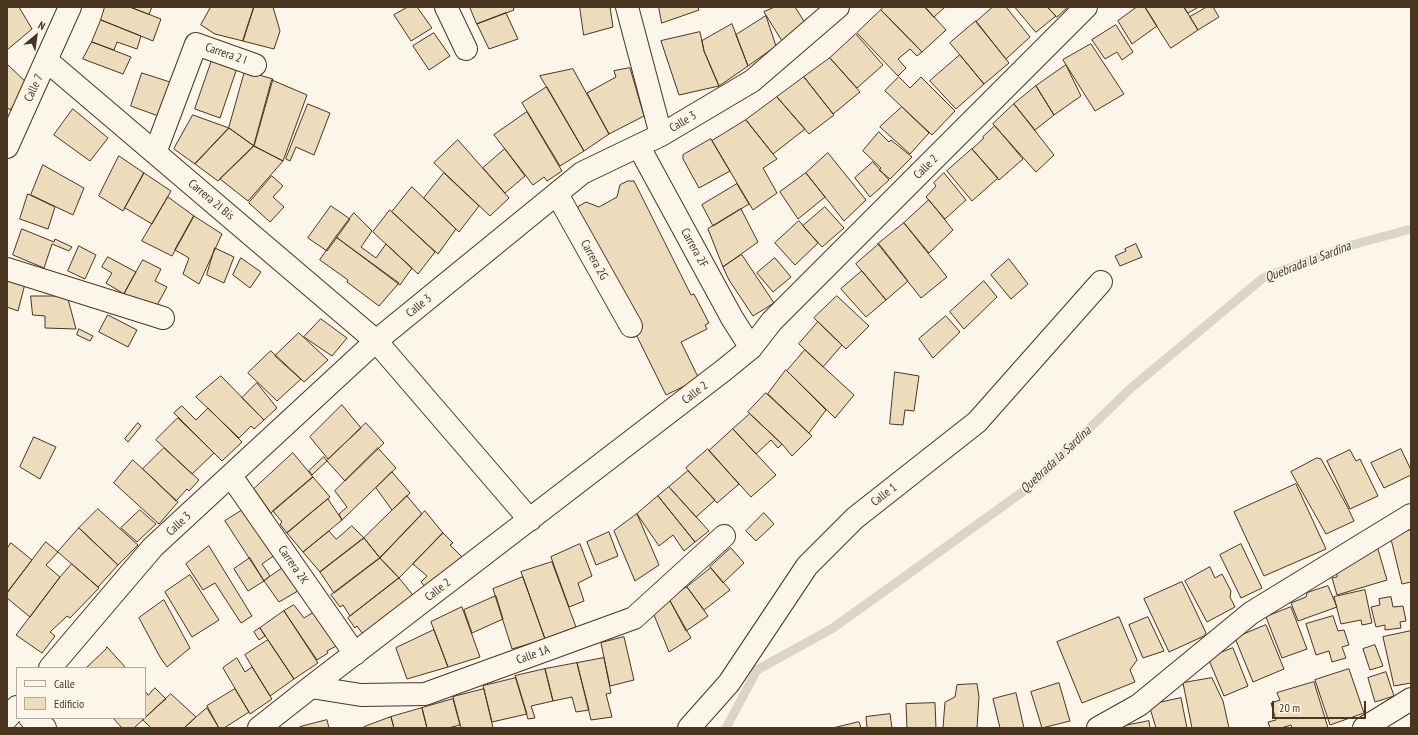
<!DOCTYPE html>
<html>
<head>
<meta charset="utf-8">
<style>
  body { margin:0 }
  #map { position:relative; width:1418px; height:735px; overflow:hidden; background:#fbf6e9; font-family:"PT Sans Narrow",sans-serif }
  canvas { display:block }
  .frame { position:absolute; inset:0; border:8px solid #4a3520; pointer-events:none }
  .legend { position:absolute; left:16px; top:667px; width:130px; height:52px; box-sizing:border-box; background:#fbf6e9; border:1px solid #b4a999; margin:0; padding:5px 7px; list-style:none; font-size:12px; color:#4a3520 }
  .legend li { display:flex; align-items:center; gap:8px; height:20px }
  .legend b { width:20px; border:1px solid #b4a999 }
  .north { position:absolute; left:16px; top:16px; width:40px; height:40px; -webkit-text-stroke:3px #fbf6e9; paint-order:stroke; rotate:29deg; font-size:11px; font-weight:700; line-height:16px; text-align:center; color:#4a3520 }
  .north::after { content:''; display:block; margin:auto; width:14px; height:18px; background:#4a3520; clip-path:polygon(50% 0,100% 100%,50% 72%,0 100%) }
  .scale { position:absolute; left:1272px; top:701px; width:94px; height:18px; box-sizing:border-box; border:2px solid #4a3520; border-top:0; padding-left:5px; font-size:12px; line-height:14px; white-space:nowrap; color:#4a3520; -webkit-text-stroke:3px #fbf6e9; paint-order:stroke }
</style>
</head>
<body>
<div id="map">
<canvas width="1418" height="735"></canvas>
<div class="frame"></div>
<ul class="legend">
<li><b style="height:5px;background:#fbf6e9"></b>Calle</li>
<li><b style="height:11px;background:#ecdcbc"></b>Edificio</li>
</ul>
<div class="north">N</div>
<div class="scale">20 m</div>
</div>
<script>
const g = document.querySelector('canvas').getContext('2d');
g.lineJoin = 'round';
function strokePath(path, color, width, dash) { g.strokeStyle = color; g.lineWidth = width; g.lineCap = dash ? 'butt' : 'round'; g.setLineDash(dash || []); g.stroke(path); }
function paint(path, color) { g.fillStyle = color; g.fill(path, 'evenodd'); }
function drawText(font, color, halo, rows, align = 'center') {
  g.font = font + ' "PT Sans Narrow",sans-serif'; g.lineWidth = 3; g.setLineDash([]); g.textBaseline = 'middle'; g.strokeStyle = halo; g.fillStyle = color; for (const [text, x, y, turn = 0] of rows) {
    g.save(); g.translate(x, y); g.rotate((+turn || 0) * Math.PI / 180); g.textAlign = isNaN(turn) ? turn : align; if (halo) g.strokeText(text, 0, 0); g.fillText(text, 0, 0); g.restore();
  }
}
const stream = new Path2D(`
  M 726,728 L 757,670 L 833,628 L 1028,488 L 1131,388 L 1263,278 L 1352,245 L 1411,229`);
const building = new Path2D(`
  M 7,7 L 19,7 L 32,29 L 7,50 Z
  M 105,7 L 130,7 L 161,19 L 153,41 L 101,20 Z
  M 130,7 L 152,7 L 149,14 Z
  M 211,7 L 254,7 L 243,41 L 215,34 L 201,25 Z
  M 254,7 L 273,7 L 280,31 L 274,49 L 243,41 Z
  M 408,7 L 417,7 L 432,28 L 411,41 L 394,15 Z
  M 470,7 L 513,7 L 514,10 L 477,24 Z
  M 580,7 L 610,7 L 613,27 L 584,35 Z
  M 659,7 L 698,7 L 699,10 L 662,23 Z
  M 775,7 L 795,7 L 809,29 L 782,41 L 764,12 Z
  M 884,7 L 925,7 L 946,30 L 922,52 L 881,10 Z
  M 925,7 L 948,7 L 946,8 L 945,7 L 934,17 Z
  M 993,7 L 1006,7 L 1030,37 L 1006,59 L 976,22 Z
  M 1015,7 L 1047,7 L 1056,16 L 1036,32 Z
  M 1048,7 L 1068,7 L 1057,17 Z
  M 1137,7 L 1145,7 L 1157,26 L 1132,44 L 1118,21 Z
  M 1145,7 L 1184,7 L 1198,30 L 1171,48 Z
  M 1184,7 L 1199,7 L 1188,13 Z
  M 1207,7 L 1213,7 L 1219,17 L 1198,30 L 1190,17 Z
  M 881,10 L 922,52 L 917,56 L 910,49 L 898,59 L 906,68 L 898,76 L 857,33 Z
  M 506,13 L 518,39 L 489,49 L 477,24 Z
  M 766,16 L 776,46 L 748,66 L 736,35 Z
  M 101,20 L 141,36 L 137,49 L 117,42 L 114,50 L 92,42 Z
  M 976,21 L 1009,63 L 984,84 L 950,43 Z
  M 732,24 L 748,66 L 719,86 L 704,51 L 702,41 Z
  M 1116,25 L 1133,52 L 1122,60 L 1117,52 L 1105,59 L 1092,40 Z
  M 700,32 L 704,51 L 719,86 L 679,95 L 661,41 Z
  M 434,33 L 450,56 L 429,70 L 413,46 Z
  M 856,34 L 883,65 L 857,88 L 830,58 Z
  M 92,42 L 131,57 L 123,74 L 83,59 Z
  M 1091,44 L 1124,94 L 1095,111 L 1063,60 Z
  M 960,55 L 984,84 L 956,109 L 930,81 Z
  M 830,58 L 860,92 L 833,114 L 804,77 Z
  M 212,60 L 237,68 L 220,118 L 195,109 Z
  M 7,64 L 29,85 L 10,110 L 7,107 Z
  M 1066,65 L 1081,96 L 1054,115 L 1036,86 Z
  M 630,68 L 644,116 L 609,134 L 587,93 L 616,77 L 614,71 Z
  M 573,69 L 609,134 L 584,151 L 540,76 Z
  M 245,71 L 273,79 L 254,146 L 229,128 Z
  M 142,73 L 173,83 L 161,117 L 131,106 Z
  M 804,77 L 834,115 L 809,134 L 777,97 Z
  M 899,77 L 910,88 L 921,77 L 955,111 L 932,135 L 885,91 Z
  M 272,80 L 307,95 L 283,161 L 254,146 Z
  M 1036,86 L 1054,115 L 1035,130 L 1014,104 Z
  M 547,87 L 584,151 L 560,166 L 522,103 Z
  M 777,97 L 805,129 L 773,154 L 746,120 Z
  M 308,104 L 330,113 L 314,155 L 296,147 L 290,161 L 286,159 Z
  M 1014,104 L 1054,155 L 1036,172 L 993,124 Z
  M 902,107 L 929,133 L 910,154 L 880,127 Z
  M 73,109 L 108,138 L 90,161 L 54,135 Z
  M 527,112 L 562,171 L 547,181 L 544,177 L 533,185 L 494,135 Z
  M 193,115 L 229,128 L 195,164 L 174,149 Z
  M 746,120 L 777,159 L 763,168 L 777,193 L 753,210 L 712,141 Z
  M 995,126 L 1023,159 L 999,180 L 972,149 L 984,138 L 983,137 Z
  M 229,128 L 254,146 L 218,181 L 195,164 Z
  M 879,132 L 889,142 L 891,140 L 912,157 L 890,179 L 879,170 L 881,168 L 863,151 Z
  M 711,139 L 730,171 L 699,188 L 683,159 L 683,155 Z
  M 458,140 L 509,198 L 490,216 L 434,163 Z
  M 254,146 L 283,161 L 248,201 L 220,179 Z
  M 505,149 L 525,176 L 505,193 L 483,168 Z
  M 972,149 L 998,178 L 972,201 L 947,171 Z
  M 828,153 L 866,200 L 844,221 L 806,173 Z
  M 119,156 L 144,173 L 123,211 L 99,196 Z
  M 873,162 L 889,180 L 870,197 L 855,178 Z
  M 43,165 L 84,188 L 73,215 L 31,195 Z
  M 144,173 L 171,191 L 152,224 L 125,208 Z
  M 444,173 L 479,206 L 459,232 L 424,198 Z
  M 806,173 L 825,197 L 798,219 L 780,192 Z
  M 944,173 L 966,200 L 945,219 L 926,197 L 936,186 L 934,183 Z
  M 272,176 L 283,186 L 273,197 L 284,207 L 270,222 L 249,203 Z
  M 628,181 L 634,181 L 691,295 L 694,294 L 709,323 L 705,325 L 707,329 L 681,342 L 699,379 L 666,395 L 575,211 L 579,206 L 586,202 L 599,207 L 617,197 L 620,185 Z
  M 737,184 L 749,204 L 713,226 L 702,205 Z
  M 412,187 L 456,229 L 438,254 L 392,212 Z
  M 28,194 L 55,207 L 48,229 L 20,219 Z
  M 168,197 L 194,216 L 172,256 L 142,241 Z
  M 929,200 L 953,230 L 929,253 L 904,223 Z
  M 331,206 L 350,219 L 327,251 L 308,238 Z
  M 825,207 L 844,228 L 822,247 L 803,226 Z
  M 741,209 L 758,242 L 723,267 L 708,229 Z
  M 390,210 L 435,252 L 418,274 L 373,232 Z
  M 354,213 L 372,231 L 361,247 L 376,258 L 386,244 L 412,268 L 400,285 L 336,237 Z
  M 194,216 L 222,234 L 199,284 L 183,274 L 189,258 L 175,250 Z
  M 799,221 L 818,243 L 795,265 L 775,243 Z
  M 904,223 L 947,277 L 921,298 L 878,244 Z
  M 22,229 L 54,242 L 55,239 L 72,247 L 69,251 L 52,244 L 44,268 L 13,255 Z
  M 336,237 L 399,283 L 379,306 L 347,282 L 348,280 L 320,260 Z
  M 879,244 L 908,281 L 886,300 L 856,264 Z
  M 1136,244 L 1142,257 L 1120,266 L 1115,256 L 1126,251 L 1125,249 Z
  M 79,246 L 96,255 L 85,279 L 68,271 Z
  M 215,248 L 234,257 L 224,283 L 207,275 Z
  M 741,255 L 742,255 L 774,303 L 753,316 L 729,280 L 723,267 Z
  M 108,257 L 136,272 L 124,294 L 106,283 L 112,273 L 102,267 Z
  M 241,258 L 261,272 L 250,288 L 233,275 Z
  M 775,258 L 791,277 L 773,292 L 757,273 Z
  M 1009,259 L 1028,284 L 1011,299 L 991,275 Z
  M 143,260 L 161,269 L 155,281 L 167,287 L 155,309 L 124,294 Z
  M 862,271 L 886,300 L 866,317 L 841,289 Z
  M 7,274 L 26,280 L 18,311 L 7,307 Z
  M 984,281 L 997,297 L 964,329 L 950,312 Z
  M 31,296 L 57,296 L 68,299 L 76,329 L 45,328 L 45,316 L 33,315 Z
  M 837,296 L 869,326 L 846,349 L 814,318 Z
  M 108,315 L 137,330 L 128,347 L 99,332 Z
  M 946,316 L 960,332 L 933,358 L 919,339 Z
  M 321,319 L 347,338 L 332,356 L 304,337 Z
  M 818,322 L 842,345 L 823,367 L 799,344 Z
  M 79,329 L 93,336 L 90,341 L 77,335 Z
  M 299,333 L 328,360 L 304,382 L 275,356 Z
  M 805,350 L 854,395 L 835,418 L 787,371 Z
  M 271,351 L 301,379 L 277,401 L 248,373 Z
  M 786,370 L 826,410 L 809,433 L 768,394 Z
  M 895,372 L 919,376 L 914,411 L 905,410 L 903,425 L 890,424 Z
  M 221,376 L 264,420 L 254,429 L 251,426 L 239,438 L 196,397 Z
  M 257,383 L 277,408 L 264,420 L 242,398 Z
  M 766,393 L 812,436 L 792,456 L 782,444 L 748,412 Z
  M 342,405 L 361,428 L 328,459 L 310,437 Z
  M 182,406 L 196,420 L 208,408 L 242,442 L 222,461 L 174,413 Z
  M 750,414 L 782,444 L 778,448 L 771,440 L 756,454 L 733,429 Z
  M 178,418 L 214,453 L 192,474 L 156,440 Z
  M 138,423 L 141,426 L 128,442 L 125,439 Z
  M 366,423 L 384,443 L 345,481 L 327,461 Z
  M 733,429 L 776,475 L 751,497 L 709,451 Z
  M 34,437 L 56,447 L 40,479 L 20,467 Z
  M 164,448 L 199,480 L 189,491 L 187,489 L 176,501 L 143,469 Z
  M 378,448 L 396,468 L 342,520 L 339,514 L 347,507 L 335,491 Z
  M 708,449 L 739,484 L 717,503 L 686,468 Z
  M 1401,449 L 1411,470 L 1411,475 L 1384,488 L 1371,463 Z
  M 1350,450 L 1356,461 L 1360,459 L 1378,496 L 1350,509 L 1327,461 Z
  M 293,453 L 313,477 L 271,513 L 254,489 Z
  M 324,457 L 327,461 L 312,475 L 309,471 Z
  M 1317,458 L 1321,459 L 1347,506 L 1354,521 L 1326,534 L 1291,472 Z
  M 133,460 L 178,502 L 159,524 L 114,483 Z
  M 688,471 L 715,500 L 696,517 L 669,487 Z
  M 392,472 L 410,493 L 392,510 L 376,488 Z
  M 313,477 L 330,497 L 287,533 L 280,524 L 282,522 L 273,511 Z
  M 1296,484 L 1326,549 L 1264,576 L 1234,512 Z
  M 669,487 L 709,531 L 695,542 L 658,496 Z
  M 407,496 L 422,514 L 380,558 L 364,538 Z
  M 658,496 L 695,542 L 684,551 L 673,535 L 659,546 L 637,514 Z
  M 328,499 L 342,520 L 303,552 L 287,533 Z
  M 249,506 L 279,552 L 262,564 L 270,576 L 264,581 L 225,521 Z
  M 98,509 L 138,545 L 118,565 L 79,528 Z
  M 140,510 L 156,524 L 137,542 L 121,528 Z
  M 425,511 L 443,533 L 399,578 L 380,558 Z
  M 764,513 L 774,524 L 756,541 L 746,531 Z
  M 637,514 L 659,565 L 635,581 L 614,531 Z
  M 352,526 L 364,538 L 320,572 L 303,552 L 329,531 L 336,539 Z
  M 79,528 L 118,565 L 98,587 L 58,552 Z
  M 1411,530 L 1411,582 L 1402,584 L 1390,535 Z
  M 609,532 L 618,556 L 596,565 L 587,542 Z
  M 443,533 L 453,543 L 450,545 L 462,557 L 427,589 L 421,582 L 427,576 L 413,564 Z
  M 364,538 L 380,558 L 334,593 L 320,572 Z
  M 46,542 L 58,552 L 46,565 L 60,577 L 30,617 L 7,598 L 7,593 Z
  M 11,543 L 32,560 L 7,593 L 7,549 Z
  M 580,544 L 592,576 L 578,583 L 584,601 L 569,607 L 551,557 Z
  M 1241,544 L 1262,588 L 1241,598 L 1220,555 Z
  M 209,546 L 252,616 L 241,623 L 215,583 L 203,590 L 186,564 Z
  M 1377,546 L 1387,580 L 1337,595 L 1332,578 L 1337,577 L 1337,567 L 1359,560 L 1356,552 Z
  M 731,548 L 744,563 L 723,583 L 710,567 Z
  M 250,558 L 264,581 L 248,591 L 234,569 Z
  M 380,558 L 399,578 L 350,616 L 343,605 L 340,607 L 331,595 Z
  M 552,562 L 576,627 L 545,639 L 521,572 Z
  M 72,564 L 99,588 L 70,618 L 67,616 L 50,632 L 55,636 L 42,653 L 16,635 L 60,577 Z
  M 287,565 L 303,588 L 279,602 L 264,581 Z
  M 1210,567 L 1215,578 L 1222,574 L 1231,591 L 1230,597 L 1235,607 L 1207,622 L 1185,581 Z
  M 711,568 L 730,590 L 704,610 L 687,587 Z
  M 190,575 L 219,620 L 192,637 L 165,592 Z
  M 523,577 L 545,639 L 512,649 L 493,589 Z
  M 399,578 L 416,599 L 365,637 L 357,626 L 355,628 L 348,618 Z
  M 1182,582 L 1206,633 L 1204,636 L 1169,652 L 1144,599 Z
  M 1328,586 L 1337,607 L 1298,621 L 1291,603 L 1306,597 L 1307,593 Z
  M 687,587 L 708,616 L 686,631 L 669,599 Z
  M 1365,590 L 1372,623 L 1362,625 L 1361,620 L 1341,624 L 1334,597 Z
  M 496,596 L 503,619 L 472,633 L 464,610 Z
  M 1391,597 L 1393,607 L 1403,606 L 1406,621 L 1400,622 L 1401,628 L 1385,630 L 1385,625 L 1376,627 L 1371,607 L 1380,605 L 1379,599 Z
  M 669,599 L 691,638 L 669,652 L 652,610 Z
  M 164,600 L 190,648 L 167,667 L 160,657 L 139,618 Z
  M 294,605 L 304,618 L 317,610 L 340,644 L 327,651 L 328,653 L 317,660 L 284,611 Z
  M 462,607 L 480,657 L 448,667 L 431,622 Z
  M 1291,607 L 1307,649 L 1282,658 L 1266,617 Z
  M 284,611 L 318,663 L 294,679 L 260,628 Z
  M 1333,616 L 1338,631 L 1344,630 L 1349,645 L 1342,647 L 1346,658 L 1332,662 L 1329,651 L 1316,655 L 1306,624 Z
  M 1119,617 L 1137,660 L 1130,670 L 1135,682 L 1082,703 L 1057,642 Z
  M 1148,617 L 1164,651 L 1143,658 L 1129,625 Z
  M 1266,625 L 1284,669 L 1253,682 L 1235,638 Z
  M 260,628 L 265,636 L 259,640 L 254,632 Z
  M 434,630 L 448,667 L 407,679 L 396,648 Z
  M 1411,631 L 1411,683 L 1394,686 L 1383,637 Z
  M 624,637 L 634,680 L 610,686 L 601,643 Z
  M 268,640 L 294,679 L 270,696 L 245,655 Z
  M 1375,645 L 1383,666 L 1370,670 L 1363,649 Z
  M 107,647 L 126,668 L 86,668 L 106,649 Z
  M 1233,648 L 1248,686 L 1224,696 L 1208,658 Z
  M 237,658 L 245,672 L 252,667 L 272,699 L 250,714 L 223,668 Z
  M 604,658 L 611,693 L 606,694 L 612,717 L 591,720 L 577,663 Z
  M 577,663 L 589,710 L 576,712 L 572,697 L 553,701 L 545,669 Z
  M 545,669 L 553,701 L 531,706 L 535,718 L 528,719 L 515,676 Z
  M 1349,669 L 1364,713 L 1330,725 L 1315,680 Z
  M 1386,672 L 1394,696 L 1375,702 L 1368,678 Z
  M 516,678 L 527,714 L 492,722 L 483,686 Z
  M 1212,678 L 1223,701 L 1229,728 L 1192,728 L 1183,683 Z
  M 1314,682 L 1328,728 L 1292,728 L 1291,725 L 1281,728 L 1270,728 L 1268,722 L 1276,720 L 1271,703 L 1280,700 L 1277,693 Z
  M 1059,683 L 1070,721 L 1042,728 L 1031,692 Z
  M 977,684 L 979,697 L 977,728 L 943,728 L 945,702 L 955,697 L 957,685 Z
  M 155,688 L 166,699 L 159,705 L 134,728 L 122,728 L 113,718 L 145,718 L 145,691 L 148,695 Z
  M 235,689 L 249,712 L 224,728 L 219,728 L 207,706 Z
  M 484,689 L 493,728 L 461,728 L 453,697 Z
  M 1016,693 L 1024,728 L 1000,728 L 993,699 Z
  M 171,694 L 196,717 L 184,728 L 151,728 L 143,720 Z
  M 1181,698 L 1187,728 L 1156,728 L 1149,705 Z
  M 453,699 L 460,725 L 448,728 L 427,728 L 422,708 Z
  M 935,703 L 936,728 L 907,728 L 906,704 Z
  M 207,708 L 219,728 L 184,728 L 196,717 Z
  M 422,708 L 427,728 L 394,728 L 391,717 Z
  M 890,714 L 892,728 L 867,728 L 866,717 Z
  M 391,717 L 394,728 L 364,728 L 364,727 Z
  M 327,720 L 329,728 L 300,728 L 300,727 Z
  M 1149,721 L 1150,728 L 1119,728 L 1119,727 Z
  M 859,722 L 861,728 L 833,728 Z`);
const minor = new Path2D(`
  M 446,7 L 466,49
  M 627,7 L 661,135
  M 46,60 L 376,341 L 530,520
  M 7,147 L 70,7
  M 639,147 L 732,318 L 751,348
  M 155,153 L 196,44 L 255,65
  M 557,194 L 631,326
  M 7,269 L 163,318
  M 231,476 L 355,654
  M 50,668 L 153,547 L 376,341 L 582,173 L 661,135 L 752,81 L 838,7
  M 311,687 L 361,695 L 425,694 L 634,618 L 724,536
  M 7,718 L 17,707
  M 30,718 L 45,728
  M 259,728 L 311,687 L 724,370 L 751,348 L 772,321 L 1086,7
  M 689,728 L 729,683 L 807,566 L 855,518 L 977,422 L 1101,282
  M 1098,728 L 1139,705 L 1251,613 L 1411,515
  M 1364,728 L 1411,699`);
const streetNames = [
  ["Carrera 2 I",226,54,19],
  ["Calle 7",34,88,-65],
  ["Calle 3",683,122,-31],
  ["Calle 2",926,167,-45],
  ["Carrera 2I Bis",211,200,40],
  ["Carrera 2F",694,248,61],
  ["Carrera 2G",594,260,61],
  ["Calle 3",419,306,-39],
  ["Calle 2",695,393,-38],
  ["Calle 1",884,495,-38],
  ["Calle 3",179,524,-43],
  ["Carrera 2K",293,565,55],
  ["Calle 2",438,590,-38],
  ["Calle 1A",533,655,-20]
];
const waterNames = [
  ["Quebrada la Sardina",1308,262,-21],
  ["Quebrada la Sardina",1056,460,-43]
];
strokePath(stream, '#dcd4c6', 9);
paint(building, '#ecdcbc');
strokePath(building, '#4a3520', 1);
strokePath(minor, '#4a3520', 24);
strokePath(minor, '#fbf6e9', 22);
drawText('12px', '#4a3520', '#fbf6e9', streetNames);
drawText('italic 13px', '#4a3520', '#fbf6e9', waterNames);
</script>
</body>
</html>
